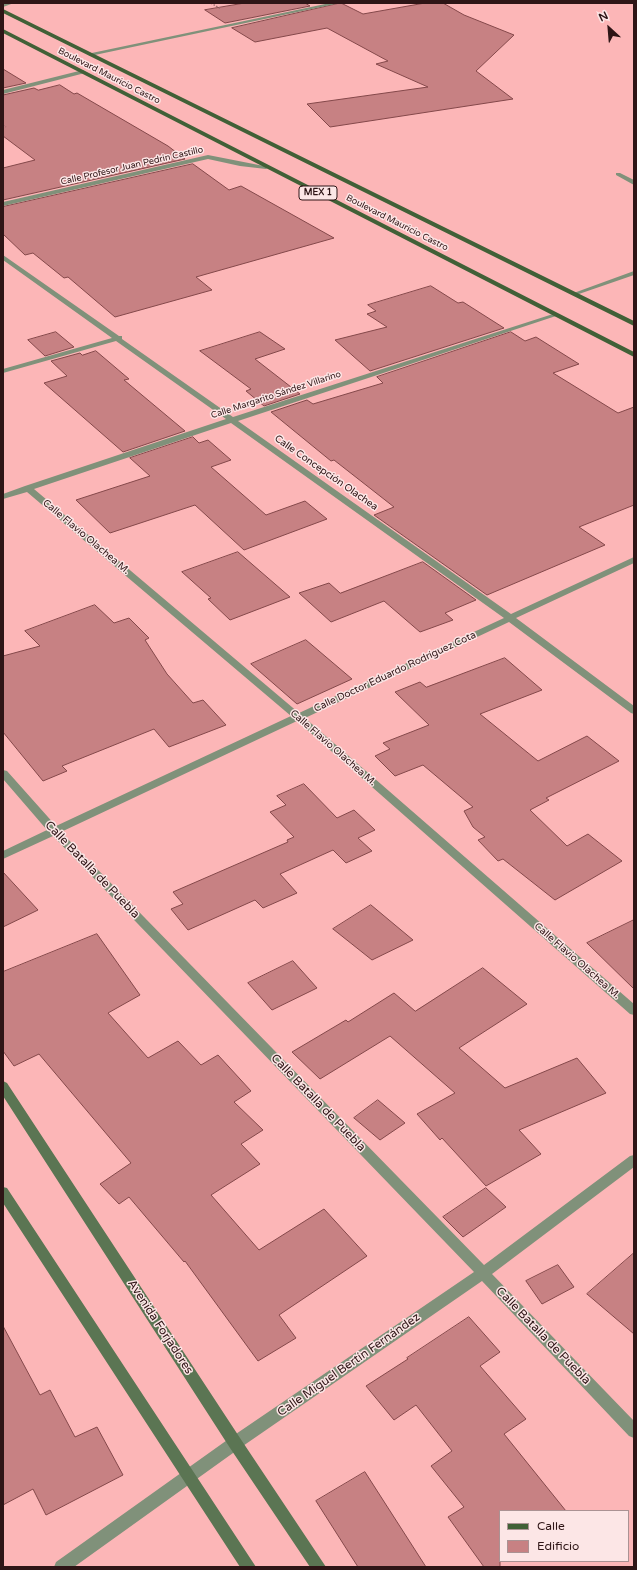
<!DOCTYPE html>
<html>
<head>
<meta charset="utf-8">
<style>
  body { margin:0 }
  #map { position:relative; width:637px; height:1570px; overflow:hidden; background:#fcb6b7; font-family:"Varela Round",sans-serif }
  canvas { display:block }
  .frame { position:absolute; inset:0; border:4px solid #2e1516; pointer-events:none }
  .legend { position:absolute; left:499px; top:1510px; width:130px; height:52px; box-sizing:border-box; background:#fce6e6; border:1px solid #aa9293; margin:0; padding:5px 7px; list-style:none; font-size:12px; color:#2e1516 }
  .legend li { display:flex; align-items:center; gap:8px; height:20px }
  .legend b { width:20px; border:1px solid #aa9293 }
  .north { position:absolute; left:589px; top:8px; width:40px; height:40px; -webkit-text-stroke:3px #fce6e6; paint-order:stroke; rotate:334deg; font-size:11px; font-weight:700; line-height:16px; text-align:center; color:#2e1516 }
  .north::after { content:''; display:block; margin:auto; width:14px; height:18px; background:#2e1516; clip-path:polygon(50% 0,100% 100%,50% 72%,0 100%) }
</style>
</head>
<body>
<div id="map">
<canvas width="637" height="1570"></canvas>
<div class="frame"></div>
<ul class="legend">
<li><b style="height:5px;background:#416037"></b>Calle</li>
<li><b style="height:11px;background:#c78183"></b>Edificio</li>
</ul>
<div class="north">N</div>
</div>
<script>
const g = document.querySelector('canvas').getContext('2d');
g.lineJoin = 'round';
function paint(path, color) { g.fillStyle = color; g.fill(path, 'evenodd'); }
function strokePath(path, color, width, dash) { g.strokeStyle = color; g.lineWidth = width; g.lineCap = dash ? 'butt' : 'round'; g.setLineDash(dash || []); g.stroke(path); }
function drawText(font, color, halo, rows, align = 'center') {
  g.font = font + ' "Varela Round",sans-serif'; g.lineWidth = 3; g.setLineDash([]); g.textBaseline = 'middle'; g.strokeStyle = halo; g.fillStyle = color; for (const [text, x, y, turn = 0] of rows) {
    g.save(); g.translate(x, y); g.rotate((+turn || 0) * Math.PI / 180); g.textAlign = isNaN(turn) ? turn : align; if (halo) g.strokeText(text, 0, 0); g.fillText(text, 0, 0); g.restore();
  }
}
const building = new Path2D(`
  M 245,3 L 305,3 L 310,6 L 225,23 L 205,10 Z
  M 341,3 L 363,14 L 425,3 L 443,3 L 464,15 L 514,35 L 476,71 L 513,99 L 330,127 L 307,104 L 428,87 L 376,64 L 388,61 L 327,28 L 255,42 L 232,28 Z
  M 3,69 L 26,83 L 3,88 Z
  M 60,85 L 74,94 L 77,93 L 168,146 L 185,159 L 3,200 L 3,168 L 35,160 L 3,136 L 3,95 L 34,88 L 38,90 Z
  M 193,164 L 229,190 L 241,186 L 334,238 L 196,277 L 212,290 L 115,317 L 68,277 L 64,278 L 33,253 L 25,255 L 3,234 L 3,207 Z
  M 431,286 L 458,303 L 463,302 L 504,328 L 370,371 L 335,340 L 387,327 L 367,314 L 376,311 L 368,305 Z
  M 56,332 L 74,347 L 45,356 L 28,340 Z
  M 260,332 L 285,349 L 255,359 L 300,394 L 264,406 L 246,391 L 251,389 L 200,351 Z
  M 511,332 L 525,341 L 536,337 L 579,364 L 553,373 L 618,413 L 634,407 L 634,505 L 579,527 L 605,545 L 487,595 L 374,515 L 394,507 L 334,460 L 331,461 L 271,412 L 307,400 L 313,404 L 383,383 L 377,377 Z
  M 96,351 L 129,379 L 124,380 L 185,431 L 123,452 L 44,383 L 67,376 L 51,361 L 80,353 L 82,355 Z
  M 193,437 L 199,443 L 208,440 L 231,460 L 211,467 L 266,515 L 305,501 L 327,519 L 244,550 L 195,505 L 110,533 L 76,500 L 150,476 L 130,458 Z
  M 238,552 L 290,597 L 230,620 L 208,599 L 211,598 L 182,572 Z
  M 423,562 L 476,600 L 445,613 L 453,620 L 420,632 L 384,601 L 331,622 L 299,593 L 329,583 L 340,593 Z
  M 95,605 L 114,623 L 129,618 L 149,638 L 145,640 L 167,674 L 193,703 L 203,700 L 226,725 L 169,747 L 154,729 L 62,766 L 67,771 L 43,781 L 3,732 L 3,656 L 40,646 L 25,631 Z
  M 306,640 L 352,679 L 297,704 L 251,664 Z
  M 505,658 L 542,690 L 480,714 L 538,761 L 587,736 L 619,761 L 546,798 L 549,800 L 530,810 L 567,846 L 588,834 L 622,861 L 555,900 L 503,859 L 498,861 L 478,840 L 485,837 L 473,827 L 464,811 L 473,807 L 423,765 L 395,776 L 375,756 L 390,749 L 383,743 L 429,725 L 395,692 L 420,682 L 426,687 Z
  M 304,784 L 337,818 L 354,810 L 375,830 L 358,838 L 372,851 L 346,863 L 333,850 L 280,874 L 297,893 L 263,908 L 255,900 L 188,930 L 171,909 L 183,904 L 173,892 L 288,842 L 287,840 L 294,837 L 270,812 L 286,805 L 277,796 Z
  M 3,872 L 38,910 L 3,927 Z
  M 371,905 L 413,940 L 372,960 L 333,929 Z
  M 634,920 L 634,989 L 587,943 Z
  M 97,934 L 140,995 L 108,1013 L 148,1058 L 178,1041 L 201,1065 L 218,1055 L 251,1091 L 234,1102 L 263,1130 L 241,1144 L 260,1164 L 211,1195 L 259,1250 L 324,1209 L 367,1256 L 279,1315 L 296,1338 L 258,1361 L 185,1261 L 184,1262 L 129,1197 L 119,1204 L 100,1184 L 131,1163 L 39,1054 L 14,1066 L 3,1051 L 3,972 Z
  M 293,961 L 317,988 L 272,1010 L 248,983 Z
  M 483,968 L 527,1004 L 459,1048 L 505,1088 L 577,1058 L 606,1093 L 519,1130 L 541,1154 L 486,1186 L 442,1138 L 440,1140 L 417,1114 L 455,1093 L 390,1036 L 320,1079 L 292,1052 L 346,1020 L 348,1022 L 394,993 L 415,1011 Z
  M 378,1100 L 405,1123 L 380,1140 L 354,1118 Z
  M 486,1188 L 506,1207 L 463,1237 L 443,1217 Z
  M 634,1253 L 634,1334 L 587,1294 Z
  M 558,1265 L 574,1287 L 542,1304 L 526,1281 Z
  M 469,1317 L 500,1352 L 480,1366 L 526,1419 L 504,1434 L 566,1511 L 500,1511 L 500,1567 L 484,1567 L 448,1517 L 464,1507 L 431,1466 L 452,1451 L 416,1405 L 394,1420 L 366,1386 L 408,1359 L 407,1358 Z
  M 3,1326 L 40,1395 L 50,1390 L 75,1437 L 97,1427 L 123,1475 L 46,1515 L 33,1489 L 3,1505 Z
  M 365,1472 L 426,1567 L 358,1567 L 316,1501 Z`);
const path = new Path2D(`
  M 211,3 L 221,9
  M 3,125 L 6,127`);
const service = new Path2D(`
  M 616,173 L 620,173 L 634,180 L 634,185 L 616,175 Z
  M 634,271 L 634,275 L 576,295 L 571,294 Z`);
const minor = new Path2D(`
  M 3,3 L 14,3 L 3,7 Z
  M 330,3 L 340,3 L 90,56 L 87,54 Z
  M 83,70 L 86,72 L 85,73 L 3,94 L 3,90 Z
  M 208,155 L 269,167 L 266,169 L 240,166 L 208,159 L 3,206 L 3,202 Z
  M 3,255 L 119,336 L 122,336 L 122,339 L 233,417 L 553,314 L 559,315 L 238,421 L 511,614 L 634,557 L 634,563 L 516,618 L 634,706 L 634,714 L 631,713 L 509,622 L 305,718 L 634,1004 L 634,1015 L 630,1014 L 297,721 L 61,832 L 484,1265 L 630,1156 L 634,1155 L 634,1167 L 492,1274 L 634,1421 L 634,1438 L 629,1436 L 482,1281 L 240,1448 L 74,1567 L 54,1567 L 56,1562 L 230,1438 L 474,1272 L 53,836 L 3,859 L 3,851 L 47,830 L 3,779 L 3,770 L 7,771 L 56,826 L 291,716 L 27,492 L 3,499 L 3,494 L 25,486 L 226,419 L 116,341 L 3,373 L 3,369 L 112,338 L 3,260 ZM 231,423 L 504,618 L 299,713 L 34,489 Z`);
const secondary = new Path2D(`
  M 3,1081 L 7,1083 L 240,1438 L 326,1567 L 310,1567 L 230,1448 L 3,1096 Z
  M 3,1187 L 7,1188 L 256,1567 L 240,1567 L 3,1203 Z`);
const primary = new Path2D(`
  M 3,9 L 634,321 L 634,326 L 3,13 Z
  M 3,29 L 634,352 L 634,357 L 3,33 Z`);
const farStreetnames = [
  ["Boulevard Mauricio Castro",109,76,27],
  ["Calle Profesor Juan Pedrin Castillo",132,166,-13],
  ["Boulevard Mauricio Castro",397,223,27],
  ["Calle Margarito Sández Villarino",276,395,-18]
];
const shields = [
  [318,193,38]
];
const shieldNames = [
  ["MEX 1",318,193]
];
const streetNames = [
  ["Calle Concepción Olachea",326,473,35],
  ["Calle Flavio Olachea M.",86,537,40],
  ["Calle Doctor Eduardo Rodríguez Cota",395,672,-25],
  ["Calle Flavio Olachea M.",333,748,41],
  ["Calle Flavio Olachea M.",577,961,41]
];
const nearStreetnames = [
  ["Calle Batalla de Puebla",92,870,46],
  ["Calle Batalla de Puebla",318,1103,46],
  ["Avenida Forjadores",160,1327,57],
  ["Calle Batalla de Puebla",543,1336,46],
  ["Calle Miguel Bertín Fernández",349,1365,-35]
];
paint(building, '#c78183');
strokePath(building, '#84484a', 1);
strokePath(path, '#9e6d6e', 1.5, [1.5, 1.5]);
paint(service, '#80917a');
paint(minor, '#80917a');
paint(secondary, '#5b7553');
paint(primary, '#416037');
drawText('9px', '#2e1516', '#fce6e6', farStreetnames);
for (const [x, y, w] of shields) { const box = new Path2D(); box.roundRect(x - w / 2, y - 7, w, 14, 3); g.fillStyle = '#fce6e6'; g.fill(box); strokePath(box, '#2e1516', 1); }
drawText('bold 9px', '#2e1516', null, shieldNames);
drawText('10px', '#2e1516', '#fce6e6', streetNames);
drawText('12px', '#2e1516', '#fce6e6', nearStreetnames);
</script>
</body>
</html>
